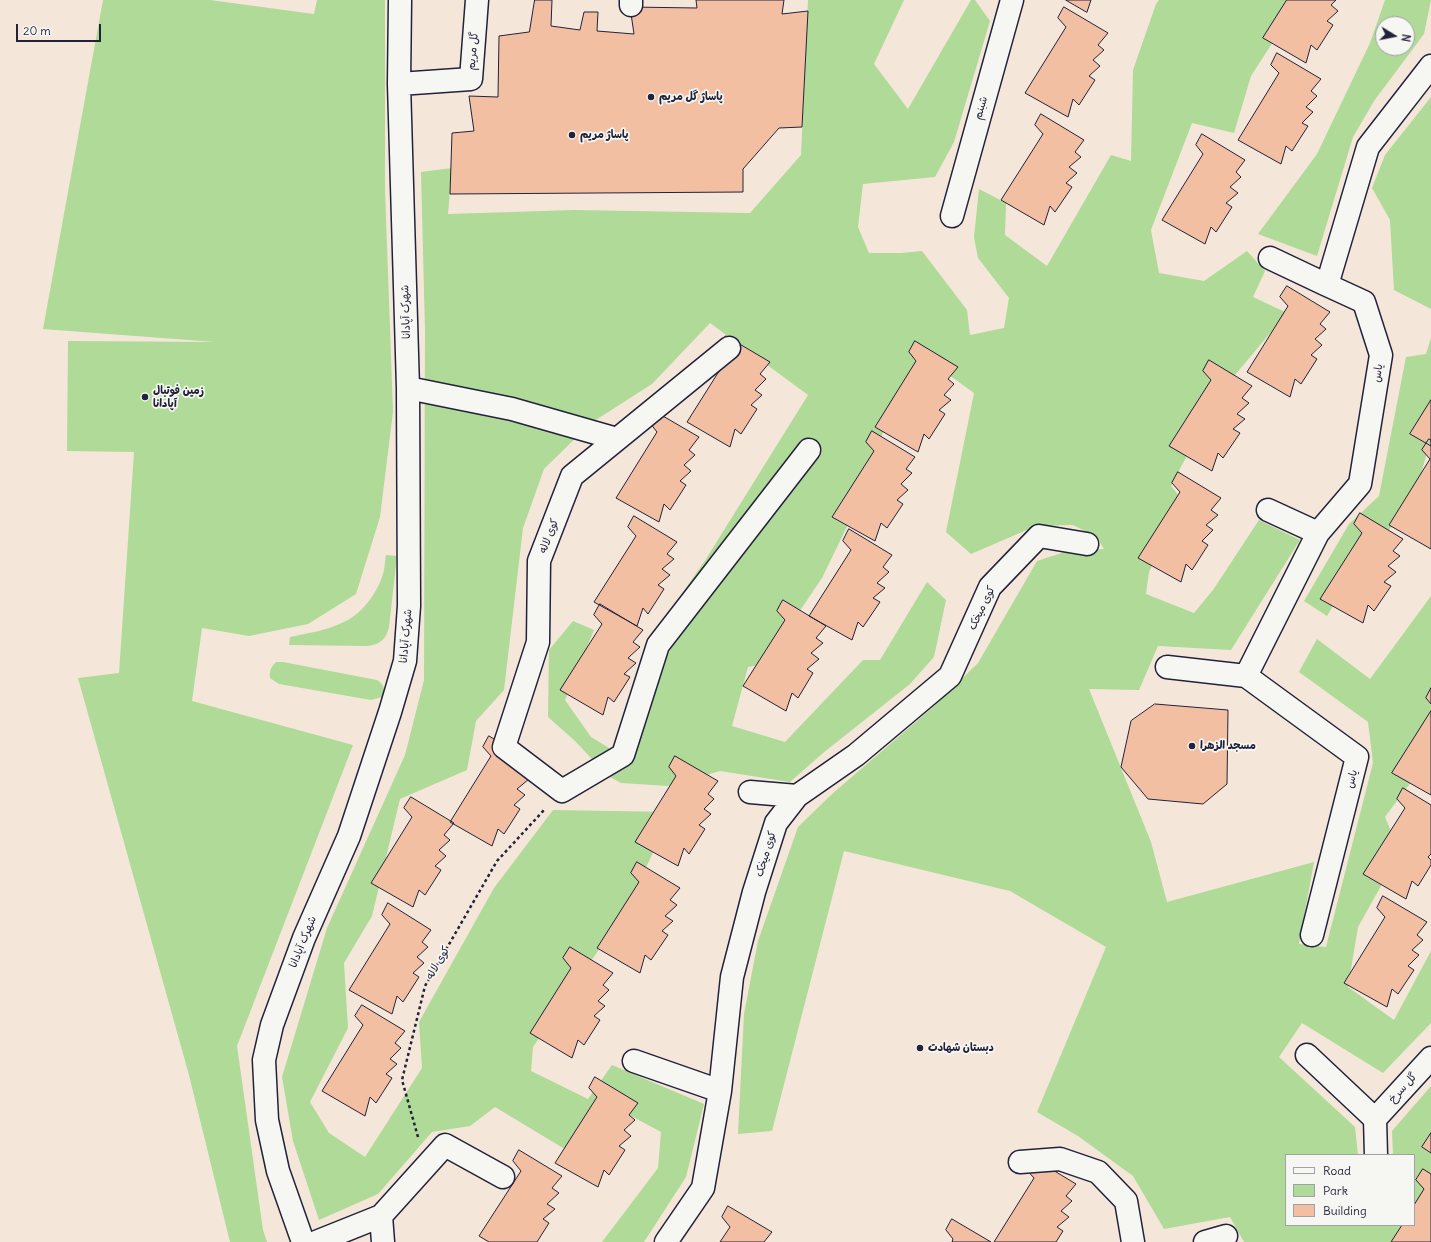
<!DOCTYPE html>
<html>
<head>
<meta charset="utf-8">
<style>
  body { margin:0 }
  #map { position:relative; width:1431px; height:1242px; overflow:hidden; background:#f5e6da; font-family:Delius,sans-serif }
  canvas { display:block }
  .legend { position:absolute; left:1285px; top:1154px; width:130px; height:72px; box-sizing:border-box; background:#f6f6f2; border:1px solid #a1a1a9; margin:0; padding:5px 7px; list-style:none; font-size:12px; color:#22223b }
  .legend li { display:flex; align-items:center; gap:8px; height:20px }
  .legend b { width:20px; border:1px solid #a1a1a9 }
  .north { position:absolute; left:1375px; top:16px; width:40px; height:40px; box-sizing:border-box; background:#f6f6f2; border:1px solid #a1a1a9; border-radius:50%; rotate:100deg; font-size:11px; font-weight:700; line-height:16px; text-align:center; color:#22223b }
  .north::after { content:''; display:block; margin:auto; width:14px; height:18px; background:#22223b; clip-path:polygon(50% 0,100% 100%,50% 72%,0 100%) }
  .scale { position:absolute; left:16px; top:24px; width:85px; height:18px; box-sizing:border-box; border:2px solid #22223b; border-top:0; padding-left:5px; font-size:12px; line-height:14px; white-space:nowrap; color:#22223b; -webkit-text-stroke:3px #f6f6f2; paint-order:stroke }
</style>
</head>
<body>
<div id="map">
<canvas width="1431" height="1242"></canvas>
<ul class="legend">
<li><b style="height:5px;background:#f6f6f2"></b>Road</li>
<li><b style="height:11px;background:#afda97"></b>Park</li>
<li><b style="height:11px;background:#f2bfa3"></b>Building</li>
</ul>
<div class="north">N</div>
<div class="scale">20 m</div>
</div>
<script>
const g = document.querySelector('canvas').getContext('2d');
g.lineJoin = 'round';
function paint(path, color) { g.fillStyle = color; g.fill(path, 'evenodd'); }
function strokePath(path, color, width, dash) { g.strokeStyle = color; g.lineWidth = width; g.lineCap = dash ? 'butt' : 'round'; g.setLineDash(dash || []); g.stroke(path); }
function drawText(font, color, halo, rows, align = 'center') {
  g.font = font + ' Delius,"Playpen Sans Arabic",sans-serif'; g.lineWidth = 3.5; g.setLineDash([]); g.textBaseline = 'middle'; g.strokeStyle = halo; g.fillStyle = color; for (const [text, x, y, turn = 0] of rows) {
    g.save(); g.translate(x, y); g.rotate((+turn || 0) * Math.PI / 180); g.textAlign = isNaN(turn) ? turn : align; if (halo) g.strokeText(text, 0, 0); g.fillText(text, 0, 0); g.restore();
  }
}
const green = new Path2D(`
  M 103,0 L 210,0 L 314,14 L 317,0 L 385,0 L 385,190 L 393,412 L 380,517 L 356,594 L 308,624 L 249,636 L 202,628 L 192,701 L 353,745 L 237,1046 L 263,1230 L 267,1242 L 230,1242 L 189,1075 L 78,678 L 119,673 L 134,452 L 67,451 L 68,341 L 215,342 L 43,329 Z
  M 808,0 L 904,0 L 874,64 L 908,109 L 971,0 L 975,0 L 990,21 L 954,142 L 935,177 L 863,184 L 858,227 L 869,253 L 901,253 L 922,251 L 967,310 L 970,335 L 1004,328 L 1009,298 L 978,258 L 974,237 L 979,189 L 1006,203 L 1005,235 L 1047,266 L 1111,155 L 1131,161 L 1133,70 L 1156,4 L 1159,0 L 1300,0 L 1251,76 L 1234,133 L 1192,123 L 1151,230 L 1159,273 L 1204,281 L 1247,251 L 1265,271 L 1253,297 L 1287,313 L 1235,375 L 1202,427 L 1171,486 L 1184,502 L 1149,572 L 1146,594 L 1194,613 L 1213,590 L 1259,520 L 1300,540 L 1231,650 L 1158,646 L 1139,690 L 1089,689 L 1151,842 L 1167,902 L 1314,862 L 1299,944 L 1326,947 L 1373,763 L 1368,722 L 1299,672 L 1317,639 L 1370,679 L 1431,596 L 1431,755 L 1385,817 L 1400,852 L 1358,927 L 1348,987 L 1394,1020 L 1431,951 L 1431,1023 L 1383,1073 L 1302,1023 L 1279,1057 L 1355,1127 L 1358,1155 L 1286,1155 L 1286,1225 L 1414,1225 L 1414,1155 L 1393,1155 L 1392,1131 L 1431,1086 L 1431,1174 L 1422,1214 L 1408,1242 L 1244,1242 L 1230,1217 L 1164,1229 L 1133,1176 L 1078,1136 L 1037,1112 L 1106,947 L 1010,891 L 844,851 L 772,1131 L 738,1134 L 744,1014 L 758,941 L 798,827 L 832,794 L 932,708 L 978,663 L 1037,561 L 1071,550 L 1104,549 L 1097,537 L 1073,525 L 1036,526 L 971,554 L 946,532 L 974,393 L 924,357 L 889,415 L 858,504 L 822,578 L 764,664 L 748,667 L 732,726 L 785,742 L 863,660 L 880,660 L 927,582 L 946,600 L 934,657 L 910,684 L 823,753 L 790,782 L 720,771 L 668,786 L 621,783 L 608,776 L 575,741 L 548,717 L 549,650 L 573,621 L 594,630 L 565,700 L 591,737 L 614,751 L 675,642 L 660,625 L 706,559 L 808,395 L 710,323 L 652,384 L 591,423 L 544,469 L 523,528 L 504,690 L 476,721 L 467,770 L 400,799 L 372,916 L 344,963 L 348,1028 L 310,1102 L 329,1133 L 365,1157 L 422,1068 L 419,1022 L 494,888 L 553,810 L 672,812 L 627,908 L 533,1047 L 531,1071 L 588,1099 L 612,1065 L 704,1104 L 686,1177 L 644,1242 L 602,1242 L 658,1168 L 661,1132 L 611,1105 L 573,1154 L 495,1107 L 470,1126 L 432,1132 L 378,1194 L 319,1220 L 293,1141 L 282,1077 L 327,928 L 405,755 L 424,680 L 425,330 L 421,172 L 452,168 L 448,214 L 574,210 L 750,213 L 801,155 Z
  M 1385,0 L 1431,0 L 1424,34 L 1374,101 L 1353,137 L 1317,256 L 1258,234 L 1317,154 L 1370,43 ZM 1383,24 L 1407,24 L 1407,48 L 1383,48 Z
  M 1431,97 L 1431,309 L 1394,290 L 1390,220 L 1372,188 L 1385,155 Z
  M 1431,338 L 1431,439 L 1411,509 L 1367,550 L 1327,616 L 1304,601 L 1349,524 L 1379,496 L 1406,357 L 1426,354 Z
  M 386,555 L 397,556 L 389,627 C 386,639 381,644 368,646 L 289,645 L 290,637 C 309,633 329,630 346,621 C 364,612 380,589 384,570 C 385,565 385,560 386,555 Z
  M 276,662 L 283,662 L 377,680 C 385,685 385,689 382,697 L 371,700 L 279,684 L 270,678 C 269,671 271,667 276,662 Z`);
const building = new Path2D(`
  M 535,0 L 552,0 L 551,26 L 580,30 L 584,12 L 598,12 L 597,31 L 634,34 L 630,7 L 697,8 L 696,0 L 784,0 L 782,14 L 808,11 L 802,127 L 779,128 L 743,169 L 743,192 L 450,194 L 452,133 L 474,131 L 469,96 L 498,97 L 499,36 L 529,32 Z
  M 1066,0 L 1091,0 L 1087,12 Z
  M 1287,0 L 1336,0 L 1331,5 L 1338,11 L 1327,21 L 1333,25 L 1317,50 L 1311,45 L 1306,63 L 1263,38 Z
  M 1064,7 L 1108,33 L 1098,45 L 1104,50 L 1093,60 L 1100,66 L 1089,76 L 1095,80 L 1079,105 L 1073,99 L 1068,117 L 1025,93 L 1066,27 L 1058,18 Z
  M 1277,53 L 1321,79 L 1311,91 L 1317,96 L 1306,107 L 1313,112 L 1302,123 L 1308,126 L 1292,151 L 1286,146 L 1281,164 L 1238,140 L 1279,73 L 1271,65 Z
  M 1041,114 L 1084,140 L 1075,152 L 1081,157 L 1069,167 L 1077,173 L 1066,183 L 1072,187 L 1055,212 L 1050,206 L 1044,225 L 1001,200 L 1043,134 L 1035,125 Z
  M 1202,134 L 1245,160 L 1236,172 L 1241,177 L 1230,187 L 1238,193 L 1226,203 L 1232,207 L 1216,232 L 1211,227 L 1205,244 L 1162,220 L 1203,154 L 1196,145 Z
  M 1287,286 L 1330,312 L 1320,324 L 1326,329 L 1315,339 L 1322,345 L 1311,355 L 1317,359 L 1301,384 L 1295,379 L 1290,397 L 1247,372 L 1288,306 L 1280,297 Z
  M 726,336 L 770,362 L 760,374 L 766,379 L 755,390 L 762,395 L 751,405 L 757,409 L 741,434 L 735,429 L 730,447 L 687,422 L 728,357 L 720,347 Z
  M 915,341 L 958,367 L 948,379 L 954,384 L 944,395 L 951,400 L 939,410 L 945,414 L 929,439 L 924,434 L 918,452 L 875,427 L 916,361 L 909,352 Z
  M 1209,360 L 1252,386 L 1242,398 L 1249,403 L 1237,414 L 1245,419 L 1233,429 L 1240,433 L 1223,458 L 1218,453 L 1212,471 L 1169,446 L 1211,380 L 1203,371 Z
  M 1431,400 L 1431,446 L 1410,434 Z
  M 656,412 L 699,437 L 689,450 L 695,455 L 684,465 L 691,471 L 680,481 L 686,485 L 670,510 L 664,504 L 659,522 L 616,498 L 657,432 L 650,423 Z
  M 872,431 L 915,457 L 906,469 L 912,473 L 901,484 L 908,490 L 897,500 L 903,504 L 887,528 L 881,523 L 875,541 L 832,517 L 874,451 L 866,442 Z
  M 1429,439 L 1431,440 L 1431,549 L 1389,525 L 1430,459 L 1422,450 Z
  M 1178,472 L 1221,498 L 1211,510 L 1218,515 L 1206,525 L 1213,530 L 1202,541 L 1208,545 L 1192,570 L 1186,564 L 1181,582 L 1138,558 L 1180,492 L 1172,483 Z
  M 1360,513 L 1403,539 L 1393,551 L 1400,556 L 1388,566 L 1396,572 L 1384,582 L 1391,586 L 1374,611 L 1368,605 L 1363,623 L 1320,599 L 1362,533 L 1354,524 Z
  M 634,516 L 677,542 L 667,554 L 674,559 L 662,569 L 670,575 L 658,585 L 664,589 L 648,614 L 643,608 L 637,626 L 594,602 L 636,536 L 628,527 Z
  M 849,529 L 892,555 L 883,567 L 889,572 L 877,583 L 885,588 L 873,598 L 880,602 L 863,627 L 858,622 L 852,640 L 809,616 L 851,550 L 843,541 Z
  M 783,600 L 826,626 L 816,638 L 823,643 L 811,653 L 819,659 L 807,669 L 813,673 L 798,698 L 792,693 L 786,711 L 743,686 L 785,620 L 777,611 Z
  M 600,604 L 643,630 L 633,642 L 640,647 L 628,658 L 636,663 L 624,674 L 630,677 L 614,702 L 608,697 L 603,715 L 560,690 L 602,624 L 594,615 Z
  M 1431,688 L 1431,704 L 1426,698 Z
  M 1155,704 L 1228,710 L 1227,784 L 1203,804 L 1148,799 L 1121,767 L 1131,721 Z
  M 1431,711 L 1431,795 L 1392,773 Z
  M 489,736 L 532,762 L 529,779 L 517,789 L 525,795 L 514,805 L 520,809 L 504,834 L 498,829 L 492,846 L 450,822 L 491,756 L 483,747 Z
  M 675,756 L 718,781 L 708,794 L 714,799 L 704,809 L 711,814 L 699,825 L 705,829 L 689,854 L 684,848 L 678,866 L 635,842 L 676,776 L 669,767 Z
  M 1403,788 L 1431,805 L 1431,854 L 1428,857 L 1431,860 L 1431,865 L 1418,886 L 1412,881 L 1406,899 L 1363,874 L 1405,808 L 1397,799 Z
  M 411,797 L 454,823 L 444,835 L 450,840 L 439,850 L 446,856 L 435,866 L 441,870 L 425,895 L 419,890 L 413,907 L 371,883 L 412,817 L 404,808 Z
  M 637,862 L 680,888 L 670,900 L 677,905 L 665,916 L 673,921 L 662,931 L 668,935 L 651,960 L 645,955 L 640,973 L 597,948 L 639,882 L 631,873 Z
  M 1383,896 L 1427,922 L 1417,935 L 1423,940 L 1412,950 L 1419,955 L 1408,966 L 1414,970 L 1398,994 L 1392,989 L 1387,1007 L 1344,983 L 1385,917 L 1377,908 Z
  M 388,903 L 431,930 L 422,942 L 428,947 L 417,957 L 424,963 L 413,973 L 419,977 L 403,1002 L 397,996 L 392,1014 L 349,990 L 390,924 L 382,915 Z
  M 570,947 L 613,973 L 603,985 L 609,990 L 598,1001 L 605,1006 L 594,1016 L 600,1020 L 584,1045 L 578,1040 L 572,1058 L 530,1033 L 571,968 L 563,958 Z
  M 362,1005 L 405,1031 L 395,1043 L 401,1048 L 390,1059 L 397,1064 L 386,1074 L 392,1078 L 376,1103 L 370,1097 L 365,1116 L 322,1091 L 363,1025 L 355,1016 Z
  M 595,1077 L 638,1103 L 629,1115 L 635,1120 L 624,1130 L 631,1136 L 619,1146 L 625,1150 L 609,1175 L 604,1170 L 598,1187 L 555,1163 L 597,1097 L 589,1088 Z
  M 1431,1133 L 1431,1153 L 1422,1147 Z
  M 519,1150 L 562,1176 L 552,1188 L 559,1193 L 547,1204 L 555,1209 L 543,1219 L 549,1223 L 537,1242 L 489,1242 L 479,1236 L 521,1171 L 513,1161 Z
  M 1033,1158 L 1076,1184 L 1066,1196 L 1072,1201 L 1061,1211 L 1069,1217 L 1057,1227 L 1063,1231 L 1056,1242 L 994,1242 L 1034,1178 L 1026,1169 Z
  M 1423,1169 L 1431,1174 L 1431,1242 L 1391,1242 L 1402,1225 L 1414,1225 L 1414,1205 L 1424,1189 L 1416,1180 Z
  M 728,1206 L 772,1232 L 764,1242 L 720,1242 L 730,1227 L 722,1217 Z
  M 952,1219 L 991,1242 L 952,1242 L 953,1239 L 946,1230 Z`);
const path = new Path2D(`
  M 418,1137 L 402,1080 L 425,986 L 497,861 L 545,809`);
const minor = new Path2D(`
  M 631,5 L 631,0
  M 399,84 L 471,79 L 477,0
  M 952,216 L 1012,0
  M 1270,258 L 1327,285
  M 729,348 L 572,476 L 539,561 L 538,642 L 504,747 L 562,791 L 623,755 L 658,645 L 809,450
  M 408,388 L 512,409 L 617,439
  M 1268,510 L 1318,533
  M 1167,667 L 1246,676 L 1357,757 L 1312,935
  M 1246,676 L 1318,533 L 1360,484 L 1381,355 L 1364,302 L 1327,285 L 1368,147 L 1431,66
  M 750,792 L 797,796
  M 1307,1055 L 1375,1119 L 1376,1155
  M 634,1061 L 720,1091
  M 1375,1119 L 1431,1058
  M 1020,1162 L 1060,1159 L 1098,1172 L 1126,1201 L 1133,1242
  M 381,1216 L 383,1242
  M 303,1242 L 278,1171 L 267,1120 L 264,1060 L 272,1025 L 304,938 L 349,836 L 390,712 L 405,661 L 409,606 L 408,388 L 399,84 L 400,0
  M 316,1242 L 381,1216 L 445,1145 L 503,1177
  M 666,1242 L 703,1188 L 720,1091 L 732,977 L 754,892 L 776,823 L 797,796 L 856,755 L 950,676 L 990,587 L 1039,536 L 1087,544
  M 1205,1242 L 1226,1236`);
const markers = [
  [651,97,4,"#22223b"],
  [572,135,4,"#22223b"],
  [145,397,4,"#22223b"],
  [1192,746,4,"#22223b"],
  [920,1048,4,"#22223b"]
];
const streetNames = [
  ["گل مریم",473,51,-85],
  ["شبنم",981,108,-74],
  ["شهرک آپادانا",406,312,-92],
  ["یاس",1378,373,-81],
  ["کوی لاله",549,536,-69],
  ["کوی میخک",982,608,-64],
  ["شهرک آپادانا",406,636,-85],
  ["یاس",1352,779,-76],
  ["کوی میخک",766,854,-73],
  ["شهرک آپادانا",303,942,-68],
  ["کوی لاله",438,963,-60],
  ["گل سرخ",1403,1088,-48]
];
const poiNames = [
  ["پاساژ گل مریم",659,97],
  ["پاساژ مریم",580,135],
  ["زمین فوتبال",153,391],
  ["آپادانا",153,404],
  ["مسجد الزهرا",1200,746],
  ["دبستان شهادت",928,1048]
];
paint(green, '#afda97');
paint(building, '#f2bfa3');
strokePath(building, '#22223b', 1);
strokePath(minor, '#22223b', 25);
strokePath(path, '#22223b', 2.5, [3, 3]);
strokePath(minor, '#f6f6f2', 22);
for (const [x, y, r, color] of markers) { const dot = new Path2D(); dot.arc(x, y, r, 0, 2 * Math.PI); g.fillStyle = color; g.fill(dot); strokePath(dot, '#f6f6f2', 1.5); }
drawText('11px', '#22223b', '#f6f6f2', streetNames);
drawText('bold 11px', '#22223b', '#f6f6f2', poiNames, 'left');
</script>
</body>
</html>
